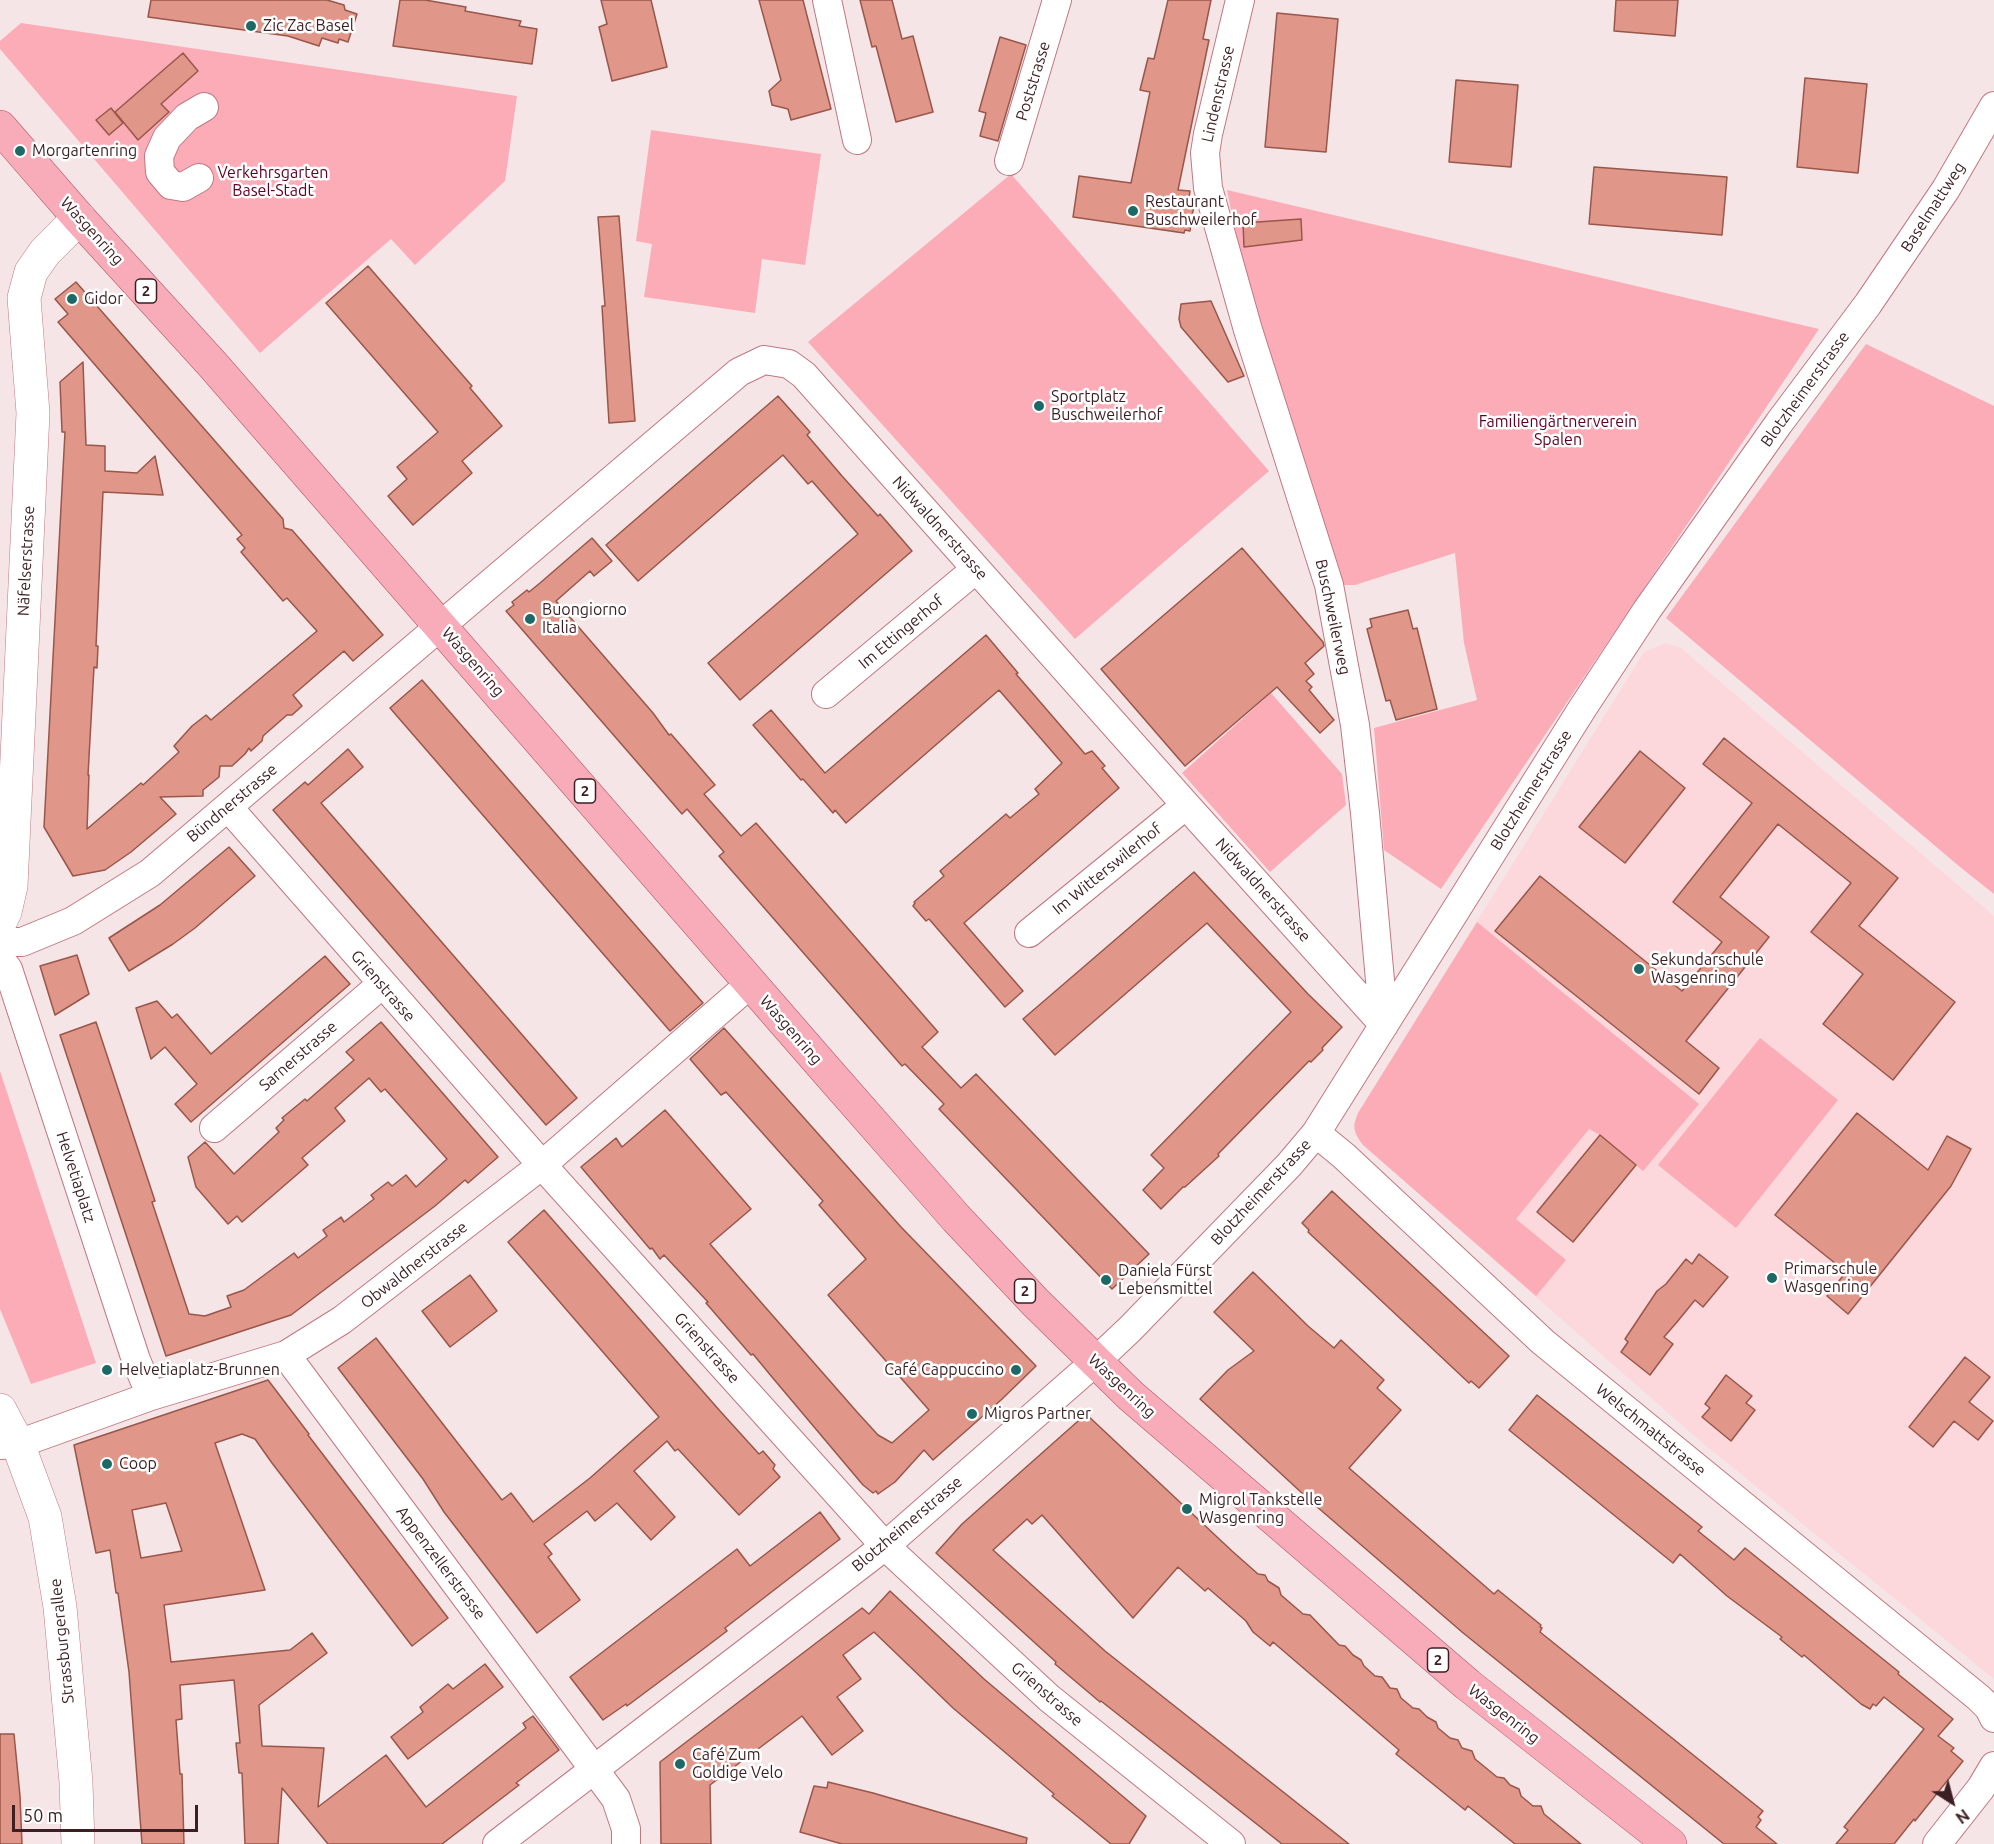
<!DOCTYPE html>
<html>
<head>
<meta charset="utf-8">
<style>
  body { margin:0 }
  #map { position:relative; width:1994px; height:1844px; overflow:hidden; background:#f6e5e7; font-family:Ubuntu,sans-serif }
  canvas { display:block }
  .north { position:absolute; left:1922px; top:1772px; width:60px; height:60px; -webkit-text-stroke:4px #fff; paint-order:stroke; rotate:144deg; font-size:16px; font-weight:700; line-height:24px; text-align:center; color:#3c1f23 }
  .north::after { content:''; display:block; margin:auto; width:21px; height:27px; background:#3c1f23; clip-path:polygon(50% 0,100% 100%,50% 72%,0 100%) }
  .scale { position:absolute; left:12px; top:1805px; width:186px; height:27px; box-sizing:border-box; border:3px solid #3c1f23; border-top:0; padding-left:8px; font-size:18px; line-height:21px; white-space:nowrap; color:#3c1f23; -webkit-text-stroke:4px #fff; paint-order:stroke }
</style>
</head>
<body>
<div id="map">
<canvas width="1994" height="1844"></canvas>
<div class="north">N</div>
<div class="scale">50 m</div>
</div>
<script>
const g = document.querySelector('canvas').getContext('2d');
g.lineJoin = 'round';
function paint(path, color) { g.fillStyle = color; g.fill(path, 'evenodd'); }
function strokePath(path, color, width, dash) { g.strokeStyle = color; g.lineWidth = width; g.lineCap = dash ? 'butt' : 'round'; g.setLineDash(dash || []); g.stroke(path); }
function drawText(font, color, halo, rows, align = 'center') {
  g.font = font + ' Ubuntu,sans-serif'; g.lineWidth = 5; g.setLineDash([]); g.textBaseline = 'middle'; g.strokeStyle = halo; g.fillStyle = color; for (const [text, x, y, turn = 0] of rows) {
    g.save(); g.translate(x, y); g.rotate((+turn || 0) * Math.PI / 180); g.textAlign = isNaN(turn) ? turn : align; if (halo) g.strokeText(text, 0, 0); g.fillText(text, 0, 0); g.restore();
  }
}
const built = new Path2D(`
  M 1666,643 L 1681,648 L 1994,916 L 1994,1679 L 1700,1441 L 1363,1145 L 1355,1134 L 1353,1125 L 1358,1113 L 1644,652 Z`);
const green = new Path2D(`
  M 21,23 L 517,96 L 505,181 L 415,265 L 391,239 L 260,353 L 0,49 L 0,41 Z
  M 651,130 L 821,154 L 805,265 L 762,259 L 755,313 L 644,297 L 652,244 L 636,241 Z
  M 1011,174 L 1269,471 L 1075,639 L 808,342 Z
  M 1227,190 L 1819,329 L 1441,889 L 1384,850 L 1374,728 L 1477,700 L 1464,643 L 1455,553 L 1355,585 L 1339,585 L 1241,259 Z
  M 1866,344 L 1994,406 L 1994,894 L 1960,867 L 1666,618 Z
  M 1271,693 L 1342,774 L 1346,805 L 1270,872 L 1182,773 Z
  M 1477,922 L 1699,1104 L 1643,1171 L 1600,1135 L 1589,1129 L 1516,1219 L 1566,1260 L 1536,1296 L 1363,1145 C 1354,1133 1352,1127 1358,1113 Z
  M 1760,1038 L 1838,1100 L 1736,1228 L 1658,1165 Z
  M 0,1071 L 96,1363 L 31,1384 L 0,1309 Z`);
const building = new Path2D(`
  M 151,0 L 327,0 L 344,5 L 345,10 L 357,14 L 348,42 L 339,39 L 338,43 L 322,38 L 319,46 L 288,36 L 148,17 Z
  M 400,0 L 425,0 L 466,7 L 465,11 L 521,21 L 519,26 L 537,29 L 532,64 L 393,46 Z
  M 601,0 L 651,0 L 667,67 L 612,81 L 599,27 L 607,24 Z
  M 759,0 L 803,0 L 831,109 L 791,120 L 788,109 L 772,105 L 769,91 L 781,80 Z
  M 860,0 L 892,0 L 902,39 L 913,36 L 933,112 L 896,122 L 876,46 L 872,47 Z
  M 1168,0 L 1211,0 L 1203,39 L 1209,40 L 1178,190 L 1190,191 L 1188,204 L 1194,204 L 1190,231 L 1185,230 L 1184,233 L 1073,217 L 1079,176 L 1131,183 L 1150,92 L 1140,90 L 1148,58 L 1154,59 Z
  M 1616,0 L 1678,0 L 1675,36 L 1614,31 Z
  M 1277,13 L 1338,19 L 1326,152 L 1265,147 Z
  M 1000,37 L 1026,45 L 998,141 L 980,136 L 986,113 L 979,111 Z
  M 183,53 L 198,71 L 161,104 L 169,112 L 138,140 L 115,112 Z
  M 1805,78 L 1867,84 L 1858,173 L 1797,167 Z
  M 1456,80 L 1518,85 L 1511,167 L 1449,162 Z
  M 111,108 L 123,123 L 109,135 L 96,120 Z
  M 1594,167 L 1727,177 L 1722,235 L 1589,224 Z
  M 619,216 L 635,421 L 609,423 L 602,306 L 605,306 L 598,217 Z
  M 1301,219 L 1302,240 L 1244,247 L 1243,223 Z
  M 368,266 L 472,386 L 470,388 L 502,426 L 462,461 L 472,473 L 413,525 L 388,496 L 407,479 L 397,467 L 438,432 L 326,303 Z
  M 76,282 L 283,519 L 284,528 L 292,530 L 383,635 L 353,661 L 344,651 L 293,695 L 302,706 L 292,715 L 287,715 L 263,736 L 262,741 L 251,751 L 249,748 L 245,754 L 232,766 L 220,766 L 219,777 L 203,790 L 203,796 L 160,797 L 176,814 L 131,852 L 105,870 L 73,876 L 44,827 L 65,432 L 62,432 L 60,382 L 83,362 L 86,445 L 105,446 L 105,471 L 137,473 L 155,456 L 163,495 L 103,492 L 96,646 L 98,646 L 97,668 L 94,667 L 88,775 L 89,775 L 87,829 L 141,783 L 143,785 L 179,752 L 174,746 L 192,726 L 206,715 L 211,720 L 317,631 L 287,598 L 283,601 L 241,552 L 245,548 L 237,539 L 242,535 L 58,322 L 68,314 L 55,299 Z
  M 1211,301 L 1244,376 L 1228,382 L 1181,327 L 1179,319 L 1181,304 Z
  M 778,396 L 810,432 L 807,435 L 842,476 L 878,516 L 880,514 L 912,551 L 740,700 L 708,663 L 858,534 L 812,481 L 808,484 L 783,455 L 638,581 L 606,545 Z
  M 592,538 L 612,561 L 594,576 L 590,571 L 556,601 L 653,713 L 669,735 L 671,734 L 715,785 L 704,794 L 741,836 L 756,823 L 938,1032 L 922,1047 L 961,1088 L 976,1074 L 1149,1254 L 1112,1289 L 939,1109 L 944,1104 L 905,1064 L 902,1066 L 719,856 L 724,852 L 687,809 L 682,814 L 506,611 L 514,605 L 512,602 L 527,590 L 529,592 L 540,583 Z
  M 1242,548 L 1323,642 L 1324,646 L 1305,663 L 1314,674 L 1306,681 L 1312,687 L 1309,690 L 1334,720 L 1320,733 L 1277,687 L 1185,766 L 1101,669 Z
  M 1408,610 L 1413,629 L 1417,628 L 1437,709 L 1396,720 L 1390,700 L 1386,701 L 1367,629 L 1372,627 L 1370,619 Z
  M 986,635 L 1018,673 L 1016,674 L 1085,754 L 1092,751 L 1105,766 L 1102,768 L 1119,788 L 964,923 L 1023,991 L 1005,1007 L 929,919 L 926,921 L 913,906 L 915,903 L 914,902 L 944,876 L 940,871 L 1006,814 L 1010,818 L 1039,794 L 1035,789 L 1062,763 L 999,690 L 846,823 L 835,810 L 833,813 L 803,779 L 801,780 L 753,725 L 771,710 L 825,773 Z
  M 422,680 L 703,1003 L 670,1031 L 390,708 Z
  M 1724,738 L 1898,878 L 1859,926 L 1955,1002 L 1893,1080 L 1823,1024 L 1863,974 L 1811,932 L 1851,883 L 1778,824 L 1720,897 L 1769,937 L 1686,1041 L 1719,1068 L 1699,1094 L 1495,931 L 1540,876 L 1682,991 L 1722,942 L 1673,902 L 1752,803 L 1703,764 Z
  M 348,749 L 363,767 L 321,803 L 577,1098 L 546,1125 L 273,810 L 305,782 L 308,785 Z
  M 1640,751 L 1685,788 L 1625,863 L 1579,827 Z
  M 229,847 L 255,876 L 195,928 L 173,944 L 129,971 L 109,938 L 160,905 Z
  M 1194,872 L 1308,994 L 1342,1027 L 1322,1048 L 1323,1050 L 1311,1062 L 1309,1061 L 1218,1154 L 1219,1156 L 1185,1187 L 1183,1187 L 1161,1209 L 1143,1190 L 1164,1168 L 1151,1155 L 1291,1012 L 1207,923 L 1055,1055 L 1023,1019 Z
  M 77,955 L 89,994 L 55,1015 L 40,966 Z
  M 325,956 L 350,984 L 191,1122 L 175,1104 L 197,1084 L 165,1047 L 151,1059 L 136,1008 L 157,1001 L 172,1018 L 177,1014 L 211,1054 Z
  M 96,1022 L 155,1201 L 152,1202 L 189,1314 L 205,1316 L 231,1307 L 227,1296 L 244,1290 L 294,1253 L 298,1258 L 327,1236 L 323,1230 L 341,1217 L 344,1222 L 374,1199 L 371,1195 L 388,1182 L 392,1186 L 406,1175 L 416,1187 L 447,1159 L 385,1089 L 381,1092 L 369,1078 L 335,1108 L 345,1121 L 302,1158 L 308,1165 L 242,1222 L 237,1216 L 228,1224 L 196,1187 L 188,1157 L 205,1142 L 234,1174 L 279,1132 L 276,1128 L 284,1120 L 282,1118 L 305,1099 L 307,1101 L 354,1060 L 346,1052 L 381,1022 L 498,1157 L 468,1183 L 465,1180 L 435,1206 L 291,1315 L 166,1356 L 60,1035 Z
  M 724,1028 L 901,1227 L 1036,1366 L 1001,1400 L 933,1460 L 924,1450 L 895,1482 L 878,1494 L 876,1491 L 873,1493 L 863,1485 L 772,1377 L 753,1354 L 751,1355 L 706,1303 L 708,1302 L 664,1255 L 660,1259 L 652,1248 L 650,1249 L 581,1167 L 616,1138 L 622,1147 L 665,1110 L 751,1209 L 710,1244 L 857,1412 L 878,1435 L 892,1443 L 929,1410 L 828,1295 L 866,1259 L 819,1205 L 823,1201 L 726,1092 L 721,1095 L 690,1059 Z
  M 1857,1113 L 1928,1170 L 1947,1136 L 1971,1149 L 1951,1186 L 1848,1314 L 1827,1296 L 1846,1272 L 1775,1215 Z
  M 1600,1135 L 1636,1165 L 1573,1242 L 1537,1212 Z
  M 1332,1191 L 1509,1356 L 1479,1388 L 1471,1381 L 1469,1383 L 1308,1232 L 1309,1230 L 1302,1223 Z
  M 544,1210 L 720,1411 L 759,1454 L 763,1451 L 775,1465 L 773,1469 L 780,1477 L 739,1515 L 678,1449 L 675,1451 L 667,1441 L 634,1471 L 675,1517 L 651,1540 L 617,1503 L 595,1521 L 587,1511 L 544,1544 L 552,1554 L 548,1557 L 580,1600 L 537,1633 L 444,1512 L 423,1479 L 338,1368 L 376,1338 L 502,1500 L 511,1493 L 533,1522 L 590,1478 L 659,1417 L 508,1242 Z
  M 1699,1254 L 1728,1277 L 1703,1307 L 1695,1300 L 1677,1322 L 1664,1337 L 1673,1344 L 1650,1375 L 1621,1352 L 1628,1342 L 1625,1339 L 1657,1291 L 1666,1284 L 1686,1259 L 1692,1264 Z
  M 1253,1272 L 1308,1326 L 1334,1348 L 1341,1340 L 1384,1380 L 1377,1388 L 1401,1410 L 1349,1468 L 1494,1594 L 1498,1590 L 1541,1625 L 1540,1627 L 1542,1628 L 1540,1632 L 1763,1811 L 1758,1817 L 1761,1820 L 1756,1827 L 1777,1844 L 1724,1844 L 1462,1632 L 1316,1506 L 1200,1399 L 1228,1370 L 1254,1351 L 1214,1312 Z
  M 470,1275 L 497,1311 L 450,1347 L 422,1311 Z
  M 1965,1357 L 1990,1377 L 1969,1402 L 1993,1421 L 1978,1440 L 1954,1421 L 1933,1447 L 1909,1427 Z
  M 1726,1375 L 1752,1396 L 1746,1403 L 1755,1410 L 1731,1441 L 1702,1417 L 1710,1408 L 1705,1404 Z
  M 268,1380 L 309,1434 L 308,1435 L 448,1618 L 412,1646 L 272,1463 L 255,1439 L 242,1434 L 215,1443 L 265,1590 L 164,1605 L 171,1662 L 290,1650 L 312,1633 L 327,1653 L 259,1705 L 262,1746 L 324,1748 L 318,1807 L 386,1755 L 426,1807 L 526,1728 L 523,1723 L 533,1716 L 559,1750 L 516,1783 L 519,1785 L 442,1844 L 328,1844 L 282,1788 L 278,1844 L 245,1844 L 242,1773 L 239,1773 L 236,1743 L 240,1743 L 234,1680 L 180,1685 L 182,1719 L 176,1720 L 180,1774 L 182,1774 L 184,1844 L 142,1844 L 129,1672 L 118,1593 L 116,1593 L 110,1550 L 96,1553 L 74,1445 ZM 166,1503 L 182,1551 L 141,1558 L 132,1510 Z
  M 1537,1395 L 1702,1527 L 1698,1531 L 1734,1560 L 1745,1548 L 1899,1672 L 1898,1674 L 1953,1719 L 1938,1736 L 1954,1748 L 1951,1751 L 1963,1761 L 1915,1821 L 1914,1819 L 1894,1844 L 1836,1844 L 1848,1830 L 1844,1827 L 1924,1729 L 1884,1697 L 1876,1706 L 1873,1704 L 1870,1709 L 1861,1704 L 1804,1655 L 1802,1657 L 1780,1639 L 1782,1637 L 1727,1596 L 1680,1554 L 1673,1563 L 1509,1430 Z
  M 1086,1414 L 1232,1551 L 1258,1574 L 1265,1575 L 1268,1581 L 1279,1588 L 1281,1595 L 1303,1614 L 1310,1615 L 1339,1645 L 1345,1646 L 1353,1655 L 1361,1660 L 1364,1666 L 1375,1676 L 1382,1677 L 1390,1688 L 1397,1689 L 1401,1698 L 1413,1708 L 1419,1709 L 1427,1717 L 1436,1722 L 1438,1728 L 1450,1738 L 1458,1740 L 1462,1748 L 1472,1751 L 1475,1759 L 1497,1777 L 1504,1778 L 1510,1785 L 1519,1789 L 1521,1796 L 1533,1806 L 1541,1806 L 1544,1814 L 1581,1844 L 1515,1844 L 1468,1806 L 1465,1810 L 1396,1754 L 1399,1750 L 1273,1642 L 1270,1646 L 1253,1632 L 1246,1621 L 1208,1588 L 1205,1591 L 1178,1567 L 1133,1618 L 1042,1515 L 1032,1524 L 1027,1519 L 993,1550 L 1105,1651 L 1349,1844 L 1282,1844 L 1101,1701 L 1100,1702 L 1055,1664 L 1056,1662 L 936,1553 L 962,1524 Z
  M 820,1512 L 840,1539 L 725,1628 L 727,1631 L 698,1653 L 627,1706 L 626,1704 L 603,1720 L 570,1677 L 737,1549 L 750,1566 Z
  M 890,1591 L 984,1679 L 1146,1816 L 1129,1844 L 1111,1844 L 1078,1817 L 1052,1796 L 1054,1794 L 953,1708 L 874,1632 L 843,1655 L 861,1679 L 837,1697 L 863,1731 L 832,1755 L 802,1716 L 710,1785 L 711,1844 L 661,1844 L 660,1762 L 862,1608 L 869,1614 Z
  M 485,1664 L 503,1687 L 408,1759 L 391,1737 L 423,1712 L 420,1707 L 448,1684 L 453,1689 Z
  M 0,1734 L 14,1734 L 20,1796 L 22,1844 L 0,1844 Z
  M 828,1782 L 873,1793 L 1027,1838 L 1026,1844 L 842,1844 L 800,1832 L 814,1786 L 827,1788 Z`);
const minor = new Path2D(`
  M 827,0 L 857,140
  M 1240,0 L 1208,134 L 1205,153 L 1208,188 L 1248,330 L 1329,585 L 1355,725 L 1365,813 L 1384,1025
  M 1009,161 L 1057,0
  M 199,178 L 183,187 L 171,185 L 160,172 L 159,156 L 167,138 L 187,117 L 204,107
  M 826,694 L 976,569
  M 228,807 L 542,1165 L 885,1546 L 1049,1698 L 1231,1844
  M 1029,933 L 1186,805
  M 0,942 L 22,942 L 73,921 L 150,873 L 739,372 L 764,360 L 789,364 L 804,375 L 1186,805 L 1384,1025
  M 0,959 L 8,969 L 136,1360 L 151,1396
  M 214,1128 L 382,984
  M 1316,1133 L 1344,1156 L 1543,1342 L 1979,1698 L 1989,1708 L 1994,1718
  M 286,1355 L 616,1799 L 626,1829 L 626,1844
  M 0,1445 L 18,1444 L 151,1396 L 286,1355 L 342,1320 L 542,1165 L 751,983
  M 497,1844 L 885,1546 L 1095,1362 L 1130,1329 L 1289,1165 L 1316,1133 L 1582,709 L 1647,610 L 1779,423 L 1868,304 L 1946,189 L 1994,106
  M 1937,1844 L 1981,1788 L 1994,1766`);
const tertiary = new Path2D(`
  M 0,922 L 5,912 L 11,886 L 33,413 L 24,298 L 31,272 L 45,252 L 79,218
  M 0,1410 L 18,1444 L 45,1517 L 60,1607 L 76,1782 L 78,1844`);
const primary = new Path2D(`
  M 0,127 L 79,218 L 213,365 L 827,1071 L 956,1218 L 1036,1303 L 1131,1396 L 1468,1685 L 1670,1844`);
const markers = [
  [251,26,6,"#1d6966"],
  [20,151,6,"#1d6966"],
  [1133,211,6,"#1d6966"],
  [72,299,6,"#1d6966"],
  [1039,406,6,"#1d6966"],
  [530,619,6,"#1d6966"],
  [1639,969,6,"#1d6966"],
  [1772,1278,6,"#1d6966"],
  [1106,1280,6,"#1d6966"],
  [107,1370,6,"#1d6966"],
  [1016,1370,6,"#1d6966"],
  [972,1414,6,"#1d6966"],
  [107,1464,6,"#1d6966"],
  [1187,1509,6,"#1d6966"],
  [680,1764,6,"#1d6966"]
];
const shields = [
  [146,291,21],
  [585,791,21],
  [1025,1291,21],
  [1438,1660,21]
];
const shieldNames = [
  ["2",146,291],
  ["2",585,791],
  ["2",1025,1291],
  ["2",1438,1660]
];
const poiNames = [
  ["Zic Zac Basel",263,26],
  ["Morgartenring",32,151],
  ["Restaurant",1145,202],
  ["Buschweilerhof",1145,220],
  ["Gidor",84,299],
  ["Sportplatz",1051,397],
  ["Buschweilerhof",1051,415],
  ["Buongiorno",542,610],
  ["Italia",542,628],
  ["Sekundarschule",1651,960],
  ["Wasgenring",1651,978],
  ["Primarschule",1784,1269],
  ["Wasgenring",1784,1287],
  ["Daniela Fürst",1118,1271],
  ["Lebensmittel",1118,1289],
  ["Helvetiaplatz-Brunnen",119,1370],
  ["Café Cappuccino",1004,1370,"right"],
  ["Migros Partner",984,1414],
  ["Coop",119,1464],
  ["Migrol Tankstelle",1199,1500],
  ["Wasgenring",1199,1518],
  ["Café Zum",692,1755],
  ["Goldige Velo",692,1773]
];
const streetNames = [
  ["Poststrasse",1033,81,-73],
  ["Lindenstrasse",1218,94,-77],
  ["Baselmattweg",1933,207,-57],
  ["Wasgenring",92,231,48],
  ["Blotzheimerstrasse",1805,389,-54],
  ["Nidwaldnerstrasse",940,528,48],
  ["Näfelserstrasse",26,561,-87],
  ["Buschweilerweg",1333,617,78],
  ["Im Ettingerhof",901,632,-40],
  ["Wasgenring",473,662,49],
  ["Blotzheimerstrasse",1531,790,-58],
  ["Bündnerstrasse",232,803,-40],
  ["Im Witterswilerhof",1107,869,-39],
  ["Nidwaldnerstrasse",1263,890,48],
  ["Grienstrasse",383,986,49],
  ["Wasgenring",791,1030,49],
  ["Sarnerstrasse",298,1056,-41],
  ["Helvetiaplatz",76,1177,72],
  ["Blotzheimerstrasse",1261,1192,-47],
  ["Obwaldnerstrasse",414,1265,-38],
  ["Grienstrasse",707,1348,48],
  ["Wasgenring",1122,1386,43],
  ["Welschmattstrasse",1651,1430,39],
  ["Blotzheimerstrasse",907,1524,-40],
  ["Appenzellerstrasse",441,1563,53],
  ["Strassburgerallee",62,1641,-96],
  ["Grienstrasse",1047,1694,41],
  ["Wasgenring",1504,1714,38]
];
const parkNames = [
  ["Verkehrsgarten",273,173],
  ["Basel-Stadt",273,191],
  ["Familiengärtnerverein",1558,422],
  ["Spalen",1558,440]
];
paint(built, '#fcd8dc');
paint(green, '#fbacb6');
paint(building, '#e09689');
strokePath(building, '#99564a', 1.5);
strokePath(minor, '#c07882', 30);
strokePath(tertiary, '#c07882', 34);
strokePath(primary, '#b45767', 34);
strokePath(minor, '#fff', 28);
strokePath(tertiary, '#fff', 33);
strokePath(primary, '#f8acb9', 33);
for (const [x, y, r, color] of markers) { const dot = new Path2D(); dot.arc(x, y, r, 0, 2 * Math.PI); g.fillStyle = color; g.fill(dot); strokePath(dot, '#fff', 2); }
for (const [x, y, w] of shields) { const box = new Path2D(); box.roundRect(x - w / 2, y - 12, w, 24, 4.5); g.fillStyle = '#fff'; g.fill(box); strokePath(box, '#3c1f23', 1.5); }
drawText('bold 15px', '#3c1f23', null, shieldNames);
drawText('16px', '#3c1f23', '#fff', poiNames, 'left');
drawText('16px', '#3c1f23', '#fff', streetNames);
drawText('16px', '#620021', '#fff', parkNames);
</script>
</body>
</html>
